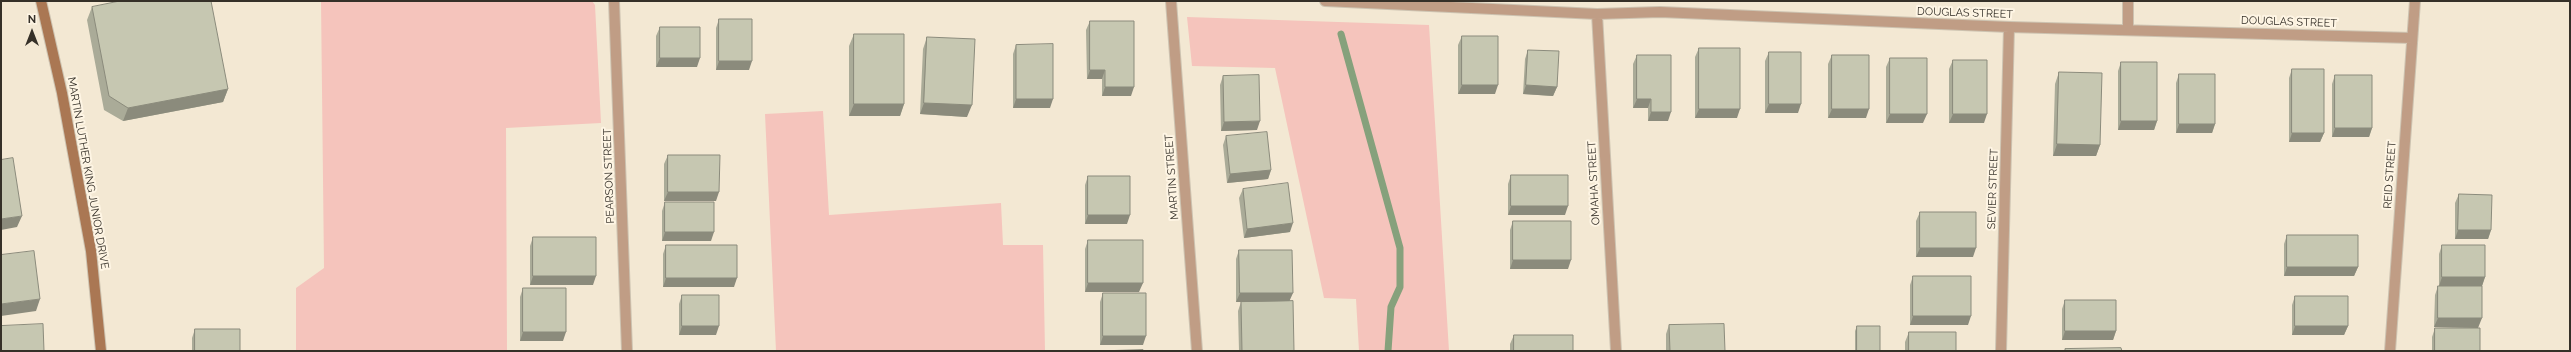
<!DOCTYPE html>
<html>
<head>
<meta charset="utf-8">
<style>
  body { margin:0 }
  #map { position:relative; width:2571px; height:352px; overflow:hidden; background:#f3e8d3; font-family:Raleway,sans-serif }
  canvas { display:block }
  .frame { position:absolute; inset:0; border:2px solid #353028; pointer-events:none }
  .north { position:absolute; left:12px; top:12px; width:40px; height:40px; -webkit-text-stroke:3px #fef5e4; paint-order:stroke; rotate:0deg; font-size:11px; font-weight:700; line-height:16px; text-align:center; color:#353028 }
  .north::after { content:''; display:block; margin:auto; width:14px; height:18px; background:#353028; clip-path:polygon(50% 0,100% 100%,50% 72%,0 100%) }
</style>
</head>
<body>
<div id="map">
<canvas width="2571" height="352"></canvas>
<div class="frame"></div>
<div class="north">N</div>
</div>
<script>
const g = document.querySelector('canvas').getContext('2d');
g.lineJoin = 'round';
function paint(path, color) { g.fillStyle = color; g.fill(path, 'evenodd'); }
function strokePath(path, color, width, dash) { g.strokeStyle = color; g.lineWidth = width; g.lineCap = dash ? 'butt' : 'round'; g.setLineDash(dash || []); g.stroke(path); }
function drawText(font, color, halo, rows, align = 'center') {
  g.font = font + ' Raleway,sans-serif'; g.lineWidth = 4; g.setLineDash([]); g.textBaseline = 'middle'; g.strokeStyle = halo; g.fillStyle = color; for (const [text, x, y, turn = 0] of rows) {
    g.save(); g.translate(x, y); g.rotate((+turn || 0) * Math.PI / 180); g.textAlign = isNaN(turn) ? turn : align; if (halo) g.strokeText(text, 0, 0); g.fillText(text, 0, 0); g.restore();
  }
}
const green = new Path2D(`
  M 321,1 L 592,1 L 595,5 L 601,123 L 506,128 L 507,351 L 296,351 L 296,288 L 324,268 Z
  M 1187,17 L 1429,25 L 1449,351 L 1359,351 L 1356,299 L 1324,298 L 1275,68 L 1192,66 Z
  M 823,111 L 829,215 L 1001,203 L 1003,245 L 1043,245 L 1045,351 L 776,351 L 765,114 Z`);
const stream = new Path2D(`
  M 1341,34 L 1400,248 L 1400,287 L 1391,307 L 1388,351`);
const street = new Path2D(`
  M 614,1 L 627,351
  M 1171,1 L 1197,351
  M 1325,1 L 1597,14 L 1660,12 L 2009,27 L 2412,38
  M 1597,14 L 1616,351
  M 2128,29 L 2128,1
  M 2001,351 L 2009,27
  M 2390,351 L 2415,1`);
const secondary = new Path2D(`
  M 41,1 L 62,93 L 91,251 L 101,351`);
const wall = new Path2D(`
  M 92,7 L 228,89 L 223,102 L 123,121 L 104,110 L 87,20 Z
  M 719,19 L 749,70 L 716,70 L 716,28 Z
  M 1090,21 L 1131,96 L 1102,96 L 1102,79 L 1087,79 L 1086,30 Z
  M 660,27 L 697,67 L 656,67 L 656,36 Z
  M 854,34 L 904,104 L 900,116 L 849,116 L 849,46 Z
  M 1462,36 L 1495,94 L 1458,94 L 1458,45 Z
  M 927,37 L 967,117 L 920,114 L 923,49 Z
  M 1016,45 L 1050,108 L 1013,108 L 1013,54 Z
  M 1699,48 L 1737,118 L 1695,118 L 1695,57 Z
  M 1528,50 L 1557,87 L 1553,96 L 1523,94 L 1525,59 Z
  M 1769,52 L 1798,113 L 1765,113 L 1765,61 Z
  M 1637,55 L 1668,121 L 1648,121 L 1648,108 L 1633,108 L 1633,64 Z
  M 1832,55 L 1866,118 L 1828,118 L 1828,64 Z
  M 1890,58 L 1923,123 L 1886,123 L 1886,67 Z
  M 1953,60 L 1984,123 L 1949,123 L 1949,69 Z
  M 2121,62 L 2157,121 L 2154,130 L 2118,130 L 2118,71 Z
  M 2292,69 L 2324,133 L 2320,142 L 2289,142 L 2289,78 Z
  M 2059,72 L 2100,145 L 2096,156 L 2053,156 L 2055,84 Z
  M 2179,74 L 2215,124 L 2212,133 L 2176,133 L 2176,83 Z
  M 2335,75 L 2372,128 L 2369,137 L 2332,137 L 2332,84 Z
  M 1223,76 L 1257,130 L 1221,131 L 1220,85 Z
  M 1226,136 L 1271,170 L 1268,179 L 1227,183 L 1223,145 Z
  M 668,155 L 716,201 L 664,201 L 664,164 Z
  M 1511,175 L 1565,215 L 1508,215 L 1508,184 Z
  M 1088,176 L 1127,224 L 1085,224 L 1085,185 Z
  M 1243,189 L 1290,232 L 1244,238 L 1239,198 Z
  M 2459,194 L 2491,230 L 2488,239 L 2455,239 L 2455,203 Z
  M 665,202 L 711,241 L 662,241 L 662,211 Z
  M 1920,212 L 1973,257 L 1916,257 L 1916,221 Z
  M 1513,221 L 1568,269 L 1510,269 L 1510,230 Z
  M 2287,235 L 2358,267 L 2354,276 L 2284,276 L 2284,244 Z
  M 533,237 L 593,285 L 530,285 L 530,246 Z
  M 1088,240 L 1139,292 L 1085,292 L 1085,249 Z
  M 666,245 L 734,287 L 663,287 L 663,254 Z
  M 2442,245 L 2485,277 L 2482,286 L 2478,328 L 2434,327 L 2435,295 L 2438,286 L 2439,286 L 2439,254 Z
  M 1239,250 L 1290,301 L 1293,301 L 1293,351 L 1239,351 L 1238,311 L 1241,302 L 1236,302 L 1236,259 Z
  M 1913,276 L 1968,325 L 1910,325 L 1910,285 Z
  M 523,288 L 563,341 L 520,341 L 520,297 Z
  M 1103,293 L 1143,345 L 1100,345 L 1100,302 Z
  M 682,295 L 716,335 L 679,335 L 679,304 Z
  M 2295,296 L 2348,326 L 2344,335 L 2292,335 L 2292,305 Z
  M 2065,300 L 2116,331 L 2113,340 L 2062,340 L 2062,309 Z
  M 1669,325 L 1725,351 L 1666,351 L 1666,334 Z
  M 1857,326 L 1880,351 L 1855,351 L 1855,331 Z
  M 2435,328 L 2480,351 L 2432,351 L 2432,337 Z
  M 195,329 L 240,351 L 192,351 L 192,338 Z
  M 1909,332 L 1956,351 L 1905,351 L 1905,342 Z
  M 1514,335 L 1573,351 L 1510,351 L 1510,344 Z`);
const shadedWall = new Path2D(`
  M 660,58 L 700,58 L 697,67 L 656,67 Z
  M 719,61 L 752,61 L 749,70 L 716,70 Z
  M 1090,70 L 1105,70 L 1102,79 L 1087,79 Z
  M 1462,85 L 1498,85 L 1495,94 L 1458,94 Z
  M 1526,85 L 1557,87 L 1553,96 L 1523,94 Z
  M 1105,87 L 1134,87 L 1131,96 L 1102,96 Z
  M 228,89 L 223,102 L 123,121 L 128,108 Z
  M 1016,99 L 1053,99 L 1050,108 L 1013,108 Z
  M 1637,99 L 1651,99 L 1648,108 L 1633,108 Z
  M 924,103 L 972,105 L 967,117 L 920,114 Z
  M 854,104 L 904,104 L 900,116 L 849,116 Z
  M 1769,104 L 1801,104 L 1798,113 L 1765,113 Z
  M 1699,109 L 1740,109 L 1737,118 L 1695,118 Z
  M 1832,109 L 1869,109 L 1866,118 L 1828,118 Z
  M 1651,112 L 1671,112 L 1668,121 L 1648,121 Z
  M 1890,114 L 1927,114 L 1923,123 L 1886,123 Z
  M 1953,114 L 1987,114 L 1984,123 L 1949,123 Z
  M 1260,121 L 1257,130 L 1221,131 L 1224,122 Z
  M 2121,121 L 2157,121 L 2154,130 L 2118,130 Z
  M 2179,124 L 2215,124 L 2212,133 L 2176,133 Z
  M 2335,128 L 2372,128 L 2369,137 L 2332,137 Z
  M 2292,133 L 2324,133 L 2320,142 L 2289,142 Z
  M 2057,144 L 2100,145 L 2096,156 L 2053,156 Z
  M 1271,170 L 1268,179 L 1227,183 L 1230,174 Z
  M 668,192 L 719,192 L 716,201 L 664,201 Z
  M 1511,206 L 1568,206 L 1565,215 L 1508,215 Z
  M 1088,215 L 1130,215 L 1127,224 L 1085,224 Z
  M 22,216 L 17,227 L 1,230 L 1,219 Z
  M 1293,223 L 1290,232 L 1244,238 L 1247,229 Z
  M 2458,230 L 2491,230 L 2488,239 L 2455,239 Z
  M 665,232 L 714,232 L 711,241 L 662,241 Z
  M 1920,248 L 1976,248 L 1973,257 L 1916,257 Z
  M 1513,260 L 1571,260 L 1568,269 L 1510,269 Z
  M 2287,267 L 2358,267 L 2354,276 L 2284,276 Z
  M 533,276 L 596,276 L 593,285 L 530,285 Z
  M 2442,277 L 2485,277 L 2482,286 L 2439,286 Z
  M 666,278 L 737,278 L 734,287 L 663,287 Z
  M 1088,283 L 1143,283 L 1139,292 L 1085,292 Z
  M 1240,293 L 1293,293 L 1289,302 L 1236,302 Z
  M 40,299 L 36,311 L 1,316 L 1,304 Z
  M 1913,316 L 1971,316 L 1968,325 L 1910,325 Z
  M 2438,318 L 2482,318 L 2478,328 L 2434,327 Z
  M 682,326 L 719,326 L 716,335 L 679,335 Z
  M 2295,326 L 2348,326 L 2344,335 L 2292,335 Z
  M 2065,331 L 2116,331 L 2113,340 L 2062,340 Z
  M 523,332 L 566,332 L 563,341 L 520,341 Z
  M 1103,336 L 1146,336 L 1143,345 L 1100,345 Z`);
const building = new Path2D(`
  M 120,1 L 211,1 L 228,89 L 128,108 L 109,96 L 92,7 Z
  M 719,19 L 752,19 L 752,61 L 719,61 Z
  M 1090,21 L 1134,21 L 1134,87 L 1105,87 L 1105,70 L 1090,70 Z
  M 660,27 L 700,27 L 700,58 L 660,58 Z
  M 854,34 L 904,34 L 904,104 L 854,104 Z
  M 1462,36 L 1498,36 L 1498,85 L 1462,85 Z
  M 927,37 L 975,39 L 972,105 L 924,103 Z
  M 1053,44 L 1053,99 L 1016,99 L 1016,45 Z
  M 1699,48 L 1740,48 L 1740,109 L 1699,109 Z
  M 1528,50 L 1559,51 L 1557,87 L 1526,85 Z
  M 1769,52 L 1801,52 L 1801,104 L 1769,104 Z
  M 1637,55 L 1671,55 L 1671,112 L 1651,112 L 1651,99 L 1637,99 Z
  M 1832,55 L 1869,55 L 1869,109 L 1832,109 Z
  M 1890,58 L 1927,58 L 1927,114 L 1890,114 Z
  M 1953,60 L 1987,60 L 1987,114 L 1953,114 Z
  M 2121,62 L 2157,62 L 2157,121 L 2121,121 Z
  M 2292,69 L 2324,69 L 2324,133 L 2292,133 Z
  M 2059,72 L 2102,73 L 2100,145 L 2057,144 Z
  M 2179,74 L 2215,74 L 2215,124 L 2179,124 Z
  M 1259,75 L 1260,121 L 1224,122 L 1223,76 Z
  M 2335,75 L 2372,75 L 2372,128 L 2335,128 Z
  M 1267,132 L 1271,170 L 1230,174 L 1226,136 Z
  M 668,155 L 720,155 L 719,192 L 668,192 Z
  M 13,158 L 22,216 L 1,219 L 1,160 Z
  M 1511,175 L 1568,175 L 1568,206 L 1511,206 Z
  M 1088,176 L 1130,176 L 1130,215 L 1088,215 Z
  M 1288,183 L 1293,223 L 1247,229 L 1243,189 Z
  M 2459,194 L 2492,195 L 2491,230 L 2458,230 Z
  M 665,202 L 714,202 L 714,232 L 665,232 Z
  M 1920,212 L 1976,212 L 1976,248 L 1920,248 Z
  M 1513,221 L 1571,221 L 1571,260 L 1513,260 Z
  M 2287,235 L 2358,235 L 2358,267 L 2287,267 Z
  M 533,237 L 596,237 L 596,276 L 533,276 Z
  M 1088,240 L 1143,240 L 1143,283 L 1088,283 Z
  M 666,245 L 737,245 L 737,278 L 666,278 Z
  M 2442,245 L 2485,245 L 2485,277 L 2442,277 Z
  M 1239,250 L 1292,250 L 1293,293 L 1240,293 Z
  M 34,251 L 40,299 L 1,304 L 1,255 Z
  M 1913,276 L 1971,276 L 1971,316 L 1913,316 Z
  M 2438,286 L 2482,286 L 2482,318 L 2438,318 Z
  M 523,288 L 566,288 L 566,332 L 523,332 Z
  M 1103,293 L 1146,293 L 1146,336 L 1103,336 Z
  M 682,295 L 719,295 L 719,326 L 682,326 Z
  M 2295,296 L 2348,296 L 2348,326 L 2295,326 Z
  M 2065,300 L 2116,300 L 2116,331 L 2065,331 Z
  M 1293,301 L 1294,351 L 1242,351 L 1241,302 Z
  M 43,324 L 44,351 L 1,351 L 1,326 Z
  M 1724,324 L 1725,351 L 1670,351 L 1669,325 Z
  M 1857,326 L 1880,326 L 1880,351 L 1857,351 Z
  M 2435,328 L 2480,328 L 2480,351 L 2435,351 Z
  M 195,329 L 240,329 L 240,351 L 195,351 Z
  M 1909,332 L 1956,332 L 1956,351 L 1909,351 Z
  M 1514,335 L 1573,335 L 1573,351 L 1514,351 Z
  M 2121,348 L 2122,351 L 2065,351 L 2065,349 Z
  M 1143,350 L 1143,351 L 1099,351 Z`);
const streetNames = [
  ["DOUGLAS STREET",1965,13,2],
  ["DOUGLAS STREET",2289,22,2],
  ["MARTIN LUTHER KING JUNIOR DRIVE",88,173,80],
  ["REID STREET",2390,175,-86],
  ["PEARSON STREET",609,176,-92],
  ["MARTIN STREET",1172,177,-94],
  ["OMAHA STREET",1594,183,-93],
  ["SEVIER STREET",1993,189,-88]
];
paint(green, '#f5c4bc');
strokePath(stream, '#86a17c', 7);
strokePath(street, '#cdc3b1', 12);
strokePath(secondary, '#cdc3b1', 12);
strokePath(street, '#c09d85', 10);
strokePath(secondary, '#aa7753', 10);
paint(wall, '#aaab98');
paint(shadedWall, '#8b8b7c');
paint(building, '#c6c7b1');
strokePath(building, '#8b8b7c', 1);
drawText('11px', '#353028', '#fef5e4', streetNames);
</script>
</body>
</html>
